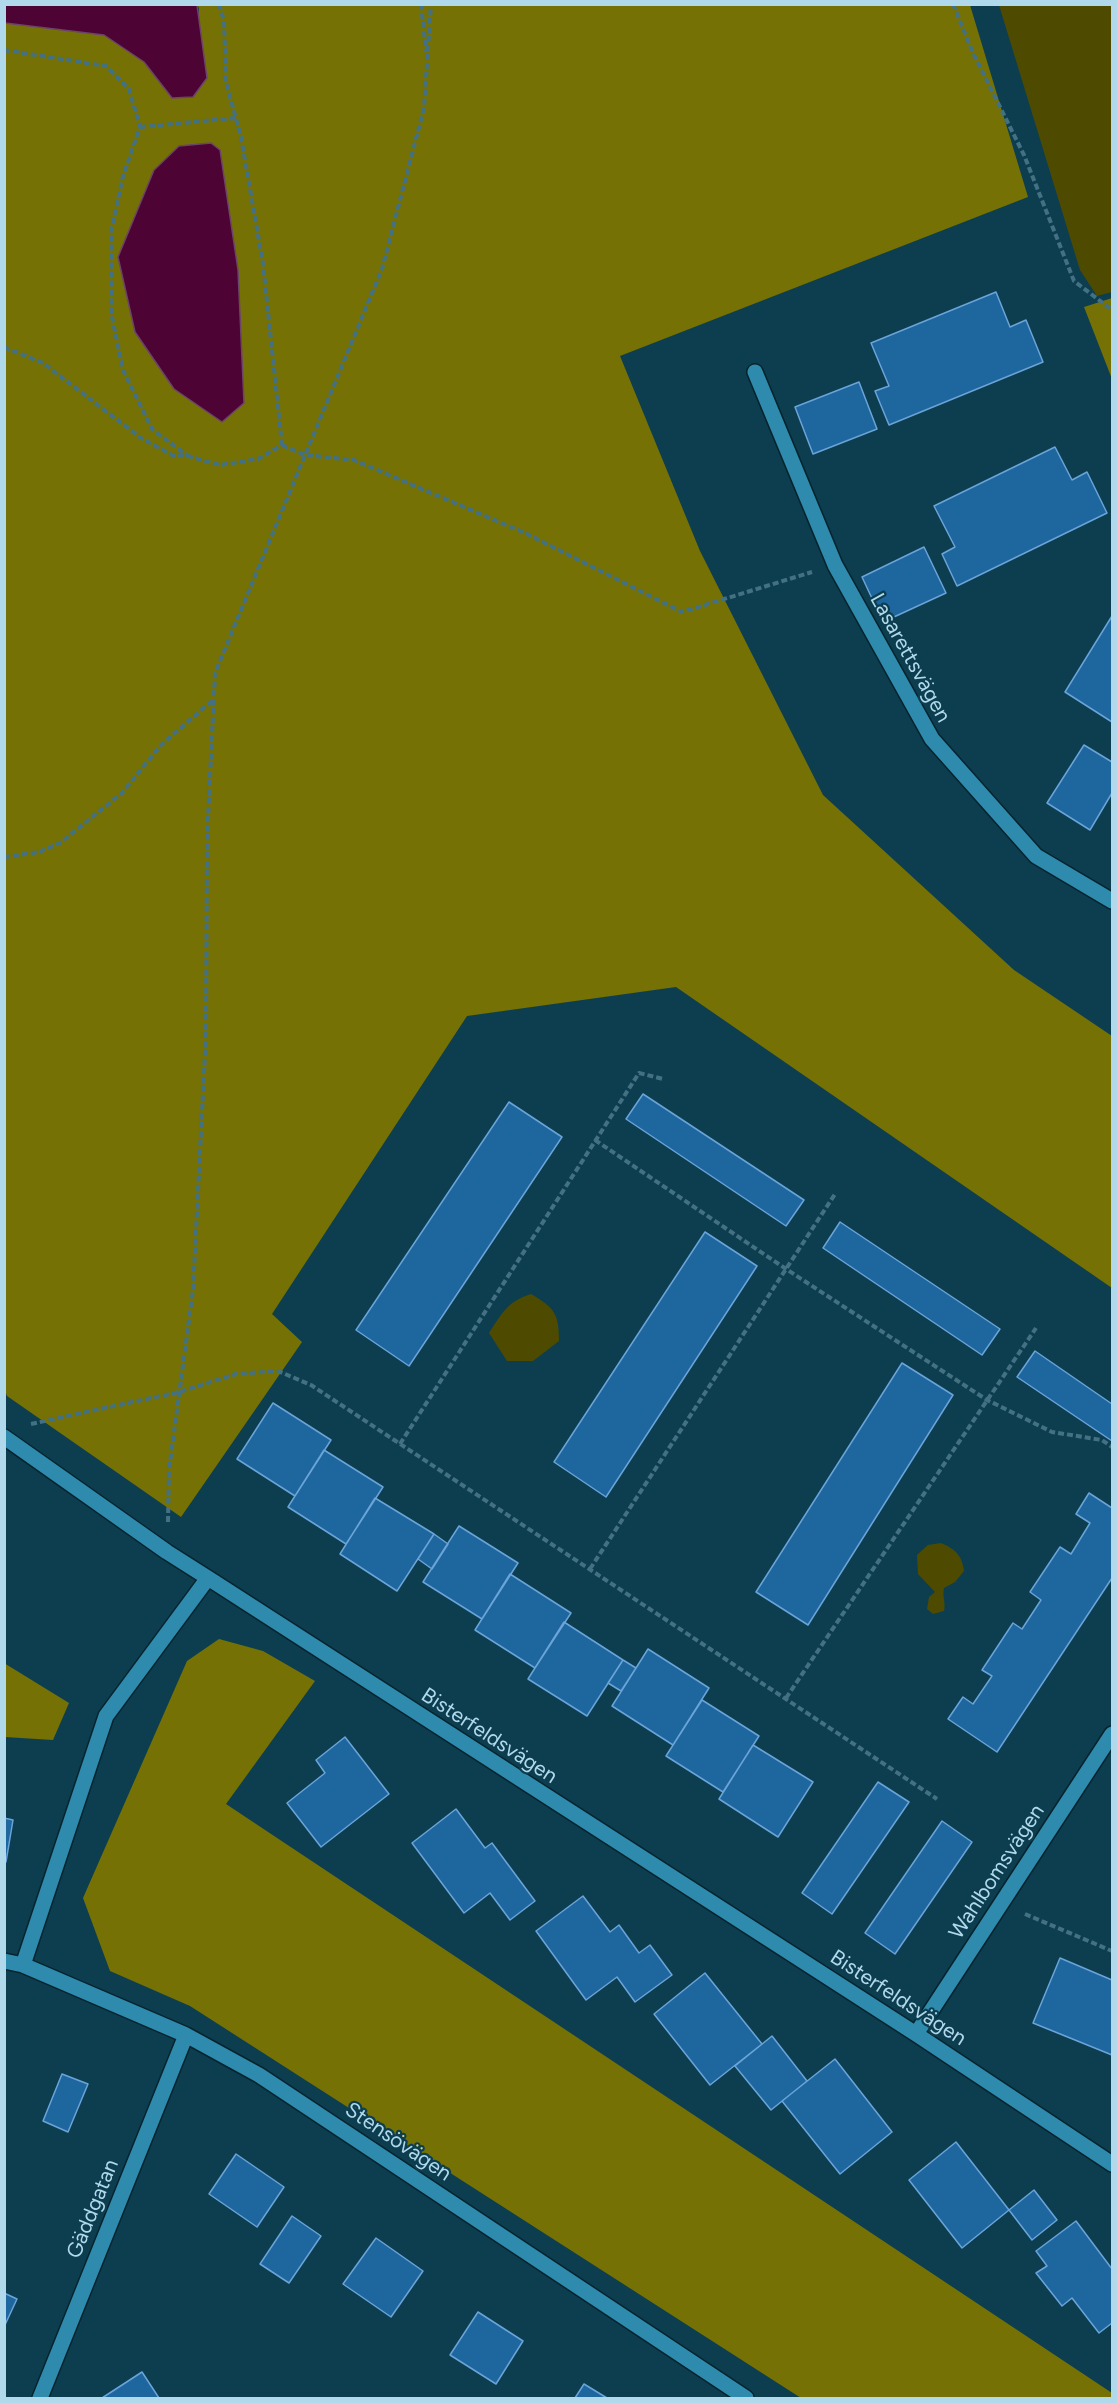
<!DOCTYPE html>
<html>
<head>
<meta charset="utf-8">
<style>
  body { margin:0 }
  #map { position:relative; width:1117px; height:2403px; overflow:hidden; background:#0d3e50; font-family:Figtree,sans-serif }
  canvas { display:block }
  .frame { position:absolute; inset:0; border:6px solid #b1d9ec; pointer-events:none }
</style>
</head>
<body>
<div id="map">
<canvas width="1117" height="2403"></canvas>
<div class="frame"></div>
</div>
<script>
const g = document.querySelector('canvas').getContext('2d');
g.lineJoin = 'round';
function paint(path, color) { g.fillStyle = color; g.fill(path, 'evenodd'); }
function strokePath(path, color, width, dash) { g.strokeStyle = color; g.lineWidth = width; g.lineCap = dash ? 'butt' : 'round'; g.setLineDash(dash || []); g.stroke(path); }
function drawText(font, color, halo, rows, align = 'center') {
  g.font = font + ' Figtree,sans-serif'; g.lineWidth = 4.5; g.setLineDash([]); g.textBaseline = 'middle'; g.strokeStyle = halo; g.fillStyle = color; for (const [text, x, y, turn = 0] of rows) {
    g.save(); g.translate(x, y); g.rotate((+turn || 0) * Math.PI / 180); g.textAlign = isNaN(turn) ? turn : align; if (halo) g.strokeText(text, 0, 0); g.fillText(text, 0, 0); g.restore();
  }
}
const green = new Path2D(`
  M 999,5 L 1112,5 L 1112,292 L 1097,296 L 1080,270 Z
  M 531,1294 C 555,1308 559,1314 559,1341 L 533,1361 L 507,1361 L 489,1333 C 503,1312 507,1302 531,1294 Z
  M 941,1543 C 955,1549 962,1555 964,1571 L 955,1582 L 944,1588 C 942,1597 946,1602 944,1611 L 933,1614 L 927,1609 L 929,1597 L 935,1592 L 918,1574 L 917,1555 L 928,1545 Z`);
const forest = new Path2D(`
  M 197,5 L 970,5 L 1028,197 L 620,356 L 700,551 L 823,795 L 1014,970 L 1112,1036 L 1112,1288 L 676,987 L 467,1016 L 272,1314 L 302,1342 L 181,1517 L 7,1396 L 5,1391 L 5,23 L 104,35 L 145,62 L 172,98 L 193,97 L 199,8 Z
  M 1112,298 L 1112,379 L 1084,307 Z
  M 219,1639 L 263,1651 L 315,1681 L 226,1804 L 1112,2393 L 1112,2398 L 801,2398 L 190,2006 L 110,1971 L 83,1898 L 187,1661 Z
  M 4,1663 L 69,1703 L 53,1740 L 5,1737 Z`);
const water = new Path2D(`
  M 4,5 L 197,5 L 207,78 L 193,97 L 172,98 L 144,62 L 104,35 L 5,23 Z
  M 211,143 L 220,150 L 238,270 L 244,403 L 222,422 L 174,389 L 135,332 L 118,257 L 154,170 L 179,146 Z`);
const building = new Path2D(`
  M 996,292 L 1010,327 L 1026,320 L 1043,362 L 889,425 L 875,391 L 889,386 L 871,343 Z
  M 859,382 L 877,429 L 813,454 L 795,407 Z
  M 1055,447 L 1072,480 L 1087,472 L 1107,513 L 957,586 L 942,554 L 955,547 L 934,506 Z
  M 924,547 L 946,593 L 883,622 L 862,577 Z
  M 1112,616 L 1112,722 L 1065,692 Z
  M 1084,745 L 1112,762 L 1112,793 L 1090,830 L 1047,803 Z
  M 643,1094 L 804,1200 L 786,1226 L 626,1119 Z
  M 509,1102 L 562,1137 L 409,1366 L 356,1330 Z
  M 840,1222 L 1000,1329 L 982,1355 L 823,1248 Z
  M 705,1232 L 757,1266 L 606,1497 L 554,1462 Z
  M 1035,1351 L 1112,1404 L 1112,1441 L 1017,1377 Z
  M 902,1363 L 953,1395 L 808,1625 L 756,1592 Z
  M 273,1403 L 331,1440 L 295,1496 L 237,1459 Z
  M 324,1450 L 383,1487 L 346,1544 L 288,1507 Z
  M 1089,1493 L 1112,1508 L 1112,1578 L 997,1752 L 948,1719 L 963,1697 L 973,1704 L 992,1676 L 982,1670 L 1013,1623 L 1022,1629 L 1041,1600 L 1030,1592 L 1060,1547 L 1071,1554 L 1090,1523 L 1076,1514 Z
  M 375,1498 L 434,1534 L 397,1591 L 340,1554 Z
  M 459,1526 L 518,1563 L 482,1619 L 423,1582 Z
  M 434,1534 L 448,1544 L 432,1569 L 418,1559 Z
  M 510,1574 L 571,1613 L 535,1668 L 475,1630 Z
  M 564,1622 L 623,1660 L 587,1716 L 528,1679 Z
  M 648,1649 L 709,1688 L 673,1745 L 612,1706 Z
  M 623,1660 L 636,1668 L 621,1691 L 608,1683 Z
  M 702,1700 L 759,1736 L 723,1792 L 666,1756 Z
  M 345,1737 L 389,1794 L 321,1847 L 287,1803 L 325,1773 L 316,1760 Z
  M 753,1745 L 813,1782 L 778,1837 L 719,1799 Z
  M 878,1782 L 909,1802 L 832,1914 L 802,1893 Z
  M 456,1809 L 485,1848 L 492,1843 L 535,1901 L 510,1920 L 490,1893 L 464,1913 L 412,1843 Z
  M 4,1818 L 13,1820 L 6,1862 L 4,1862 Z
  M 942,1821 L 972,1842 L 895,1954 L 865,1933 Z
  M 583,1896 L 610,1932 L 619,1925 L 639,1953 L 650,1945 L 672,1975 L 635,2002 L 617,1977 L 586,2000 L 536,1931 Z
  M 1060,1958 L 1112,1980 L 1112,2055 L 1033,2023 Z
  M 705,1973 L 762,2044 L 710,2085 L 654,2014 Z
  M 772,2036 L 807,2081 L 771,2110 L 735,2066 Z
  M 835,2059 L 892,2132 L 840,2174 L 782,2101 Z
  M 62,2074 L 88,2084 L 68,2132 L 43,2121 Z
  M 956,2142 L 1009,2210 L 962,2248 L 909,2180 Z
  M 236,2154 L 284,2187 L 257,2227 L 209,2194 Z
  M 1034,2190 L 1057,2220 L 1032,2240 L 1009,2210 Z
  M 292,2216 L 321,2236 L 289,2283 L 260,2264 Z
  M 1076,2221 L 1112,2269 L 1112,2323 L 1099,2333 L 1072,2298 L 1062,2306 L 1036,2273 L 1047,2266 L 1036,2251 Z
  M 376,2238 L 423,2271 L 391,2317 L 343,2284 Z
  M 4,2293 L 17,2299 L 4,2327 Z
  M 478,2312 L 523,2341 L 496,2384 L 450,2355 Z
  M 142,2372 L 159,2398 L 102,2398 Z
  M 584,2384 L 607,2398 L 575,2398 Z`);
const path = new Path2D(`
  M 219,4 L 224,21 L 226,82 L 241,137 L 263,264 L 282,445
  M 421,4 L 426,51
  M 953,4 L 973,53 L 1024,155 L 1074,281 L 1112,310
  M 4,50 L 106,66 L 129,89 L 140,127 L 123,176 L 111,232 L 111,312 L 123,370 L 152,429 L 188,456
  M 140,127 L 236,118
  M 4,347 L 43,363 L 141,438 L 172,455 L 188,456 L 220,465 L 258,459 L 282,445
  M 282,445 L 305,455 L 354,460 L 525,533 L 682,612 L 812,572
  M 4,857 L 39,852 L 60,843 L 122,793 L 161,745 L 213,700
  M 595,1140 L 786,1269 L 987,1400 L 1052,1432 L 1102,1440 L 1112,1447
  M 31,1424 L 179,1392 L 236,1374 L 278,1371 L 311,1385 L 937,1799
  M 400,1444 L 639,1073 L 663,1079
  M 168,1522 L 169,1470 L 193,1290 L 206,1034 L 207,840 L 215,673 L 382,269 L 424,108 L 431,4
  M 590,1569 L 835,1194
  M 786,1698 L 1036,1328
  M 1025,1914 L 1112,1951`);
const minor = new Path2D(`
  M 755,372 L 835,565 L 932,739 L 1036,856 L 1112,901
  M 4,1437 L 167,1552 L 208,1578
  M 4,1961 L 23,1965 L 186,2035 L 259,2075 L 746,2398
  M 23,1965 L 106,1716 L 208,1578 L 916,2034 L 1112,2164
  M 916,2034 L 1112,1734
  M 40,2398 L 186,2035`);
const streetNames = [
  ["Lasarettsvägen",910,658,61],
  ["Bisterfeldsvägen",489,1736,33],
  ["Wahlbomsvägen",997,1872,-57],
  ["Bisterfeldsvägen",898,1998,33],
  ["Stensövägen",398,2142,34],
  ["Gäddgatan",93,2209,-68]
];
paint(green, '#4e4b00');
paint(forest, '#757105');
paint(water, '#4d0434');
strokePath(water, '#6b446b', 1.5);
paint(building, '#1e669e');
strokePath(building, '#6aa4d9', 1.5);
strokePath(minor, '#07242e', 18);
strokePath(path, '#437183', 4, [6, 3]);
strokePath(minor, '#2f8bad', 15);
drawText('21px', '#b1d9ec', '#0d3e50', streetNames);
</script>
</body>
</html>
